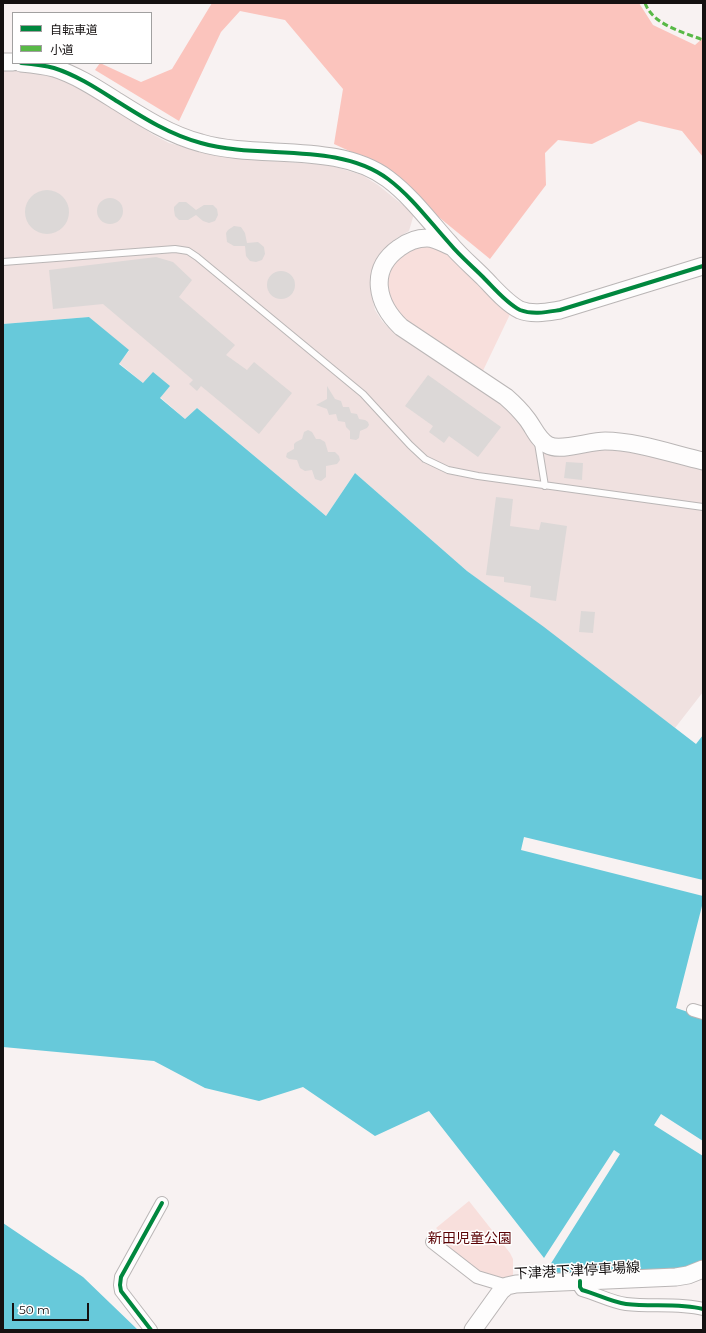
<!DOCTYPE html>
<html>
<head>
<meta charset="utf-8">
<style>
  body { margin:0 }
  #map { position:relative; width:706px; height:1333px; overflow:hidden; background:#f8f2f2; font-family:Montserrat,"Noto Sans JP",sans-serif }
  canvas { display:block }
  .frame { position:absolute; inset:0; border:4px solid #151111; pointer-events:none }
  .legend { position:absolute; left:12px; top:12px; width:140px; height:52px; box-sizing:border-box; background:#fff; border:1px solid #a1a0a0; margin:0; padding:5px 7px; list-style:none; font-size:12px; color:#151111 }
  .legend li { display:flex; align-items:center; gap:8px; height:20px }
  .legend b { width:20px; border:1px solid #a1a0a0 }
  .scale { position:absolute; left:12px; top:1303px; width:77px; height:18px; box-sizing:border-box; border:2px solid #151111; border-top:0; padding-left:5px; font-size:12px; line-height:14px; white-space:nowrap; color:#151111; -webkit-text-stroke:3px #fff; paint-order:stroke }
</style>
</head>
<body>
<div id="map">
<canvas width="706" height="1333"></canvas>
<div class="frame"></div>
<ul class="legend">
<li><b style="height:5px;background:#00873e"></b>自転車道</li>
<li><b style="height:5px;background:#58b947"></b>小道</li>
</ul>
<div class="scale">50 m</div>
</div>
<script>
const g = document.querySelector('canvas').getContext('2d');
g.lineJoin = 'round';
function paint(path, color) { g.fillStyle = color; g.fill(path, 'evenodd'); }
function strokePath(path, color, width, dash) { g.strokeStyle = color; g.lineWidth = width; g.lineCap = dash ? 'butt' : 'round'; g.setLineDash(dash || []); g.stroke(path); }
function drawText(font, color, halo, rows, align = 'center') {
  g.font = font + ' Montserrat,"Noto Sans JP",sans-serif'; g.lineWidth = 3; g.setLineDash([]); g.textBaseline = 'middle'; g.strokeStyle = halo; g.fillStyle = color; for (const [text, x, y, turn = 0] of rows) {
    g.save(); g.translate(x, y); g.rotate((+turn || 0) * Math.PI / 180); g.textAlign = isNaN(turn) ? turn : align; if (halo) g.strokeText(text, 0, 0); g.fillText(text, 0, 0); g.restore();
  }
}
const built = new Path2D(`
  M 3,70 L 40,73 L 57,78 L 73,85 L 110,104 L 152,134 L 169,143 L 212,154 L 260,160 L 329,165 L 362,175 L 378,185 L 414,214 L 409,231 L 397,238 L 385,248 L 376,262 L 371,277 L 371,293 L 375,310 L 382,321 L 391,330 L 513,412 L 530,440 L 615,446 L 703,467 L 703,692 L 675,728 L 544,628 L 467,571 L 355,473 L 326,516 L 197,408 L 185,419 L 160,397 L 170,386 L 143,383 L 119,363 L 129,351 L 89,317 L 3,324 Z`);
const green = new Path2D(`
  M 428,238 L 514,306 L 479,379 L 393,319 L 383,268 Z
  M 469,1201 L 510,1253 L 513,1259 L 513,1281 L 487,1278 L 442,1246 L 447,1239 L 436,1228 Z`);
const forest = new Path2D(`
  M 212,3 L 639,3 L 653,25 L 695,45 L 703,38 L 703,157 L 682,131 L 639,121 L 592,144 L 558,140 L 545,153 L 546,185 L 490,259 L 369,160 L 334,144 L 343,89 L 285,20 L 240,11 L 221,32 L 179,121 L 95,70 L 100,63 L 141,82 L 172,69 Z`);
const water = new Path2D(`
  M 89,317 L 129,350 L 119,364 L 143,383 L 153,372 L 170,386 L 160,398 L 185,419 L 197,408 L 326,516 L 355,473 L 467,571 L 544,627 L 696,744 L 703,735 L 703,880 L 524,837 L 521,850 L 703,896 L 703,902 L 676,1008 L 703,1017 L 703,1141 L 661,1114 L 654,1125 L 703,1156 L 703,1260 L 680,1270 L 558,1274 L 550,1265 L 620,1154 L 614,1150 L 544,1258 L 429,1111 L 375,1136 L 303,1087 L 259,1101 L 205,1088 L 154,1061 L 3,1047 L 3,324 Z
  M 3,1223 L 83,1277 L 138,1330 L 3,1330 Z`);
const building = new Path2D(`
  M25 212a22 22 0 1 1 44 0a22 22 0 1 1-44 0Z
  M97 211a13 13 0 1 1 26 0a13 13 0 1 1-26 0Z
  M 179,202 L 186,202 L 196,210 L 204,205 L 213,205 L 217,209 L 218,215 L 215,221 L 209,223 L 203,221 L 196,215 L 188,220 L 179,220 L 175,216 L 174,210 L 174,207 Z
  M 234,226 L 241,227 L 245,233 L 247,243 L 258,242 L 264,247 L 265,254 L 262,260 L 256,262 L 250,261 L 246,256 L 245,246 L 234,246 L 227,242 L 226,233 L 228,230 Z
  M 156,257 L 173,262 L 192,280 L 179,297 L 235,345 L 226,355 L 247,370 L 254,362 L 292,393 L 259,434 L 201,386 L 197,391 L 189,384 L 193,380 L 103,304 L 53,309 L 49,270 Z
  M267 285a14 14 0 1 1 28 0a14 14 0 1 1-28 0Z
  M 428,375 L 501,427 L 478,457 L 449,436 L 444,443 L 429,432 L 433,426 L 405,406 Z
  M 327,386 L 335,399 L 341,401 L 343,407 L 349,407 L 351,413 L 357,414 L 359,419 L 365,420 L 368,422 L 369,425 L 367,428 L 360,431 L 359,438 L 356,440 L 350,439 L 350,431 L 346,427 L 345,422 L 338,421 L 336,414 L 329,415 L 327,409 L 316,405 L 327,399 Z
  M 308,430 L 312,432 L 316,439 L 320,439 L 325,442 L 328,452 L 335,452 L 339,456 L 340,460 L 337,464 L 326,466 L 326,477 L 321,481 L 315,479 L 312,470 L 305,471 L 300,468 L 297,460 L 289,459 L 286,457 L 287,453 L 294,449 L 294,444 L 296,442 L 302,439 L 304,432 Z
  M 566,462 L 583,463 L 582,480 L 564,478 Z
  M 496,497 L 513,499 L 510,526 L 539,530 L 541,522 L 567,526 L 556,601 L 530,597 L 531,586 L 504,582 L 504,577 L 486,575 Z
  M 581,611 L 595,612 L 593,633 L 579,632 Z`);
const lane = new Path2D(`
  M 3,262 L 175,249 L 188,251 L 197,257 L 363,394 L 410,445 L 425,459 L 448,470 L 478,476 L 703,507
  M 538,443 L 545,486`);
const street = new Path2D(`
  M 693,1010 L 703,1013
  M 432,1242 L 477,1277 L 507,1286
  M 580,1281 L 580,1287 L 582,1290 C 597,1294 611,1302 626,1304 C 651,1307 679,1303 703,1309
  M 151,1330 L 121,1291 L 120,1285 L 121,1277 L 162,1203`);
const secondary = new Path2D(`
  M 3,62 L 13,62
  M 21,63 C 32,64 43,65 54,68 C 76,75 96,88 115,100 C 142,117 170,135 201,143 C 259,160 337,141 388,179 C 412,197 430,222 450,244 C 460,256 472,266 483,277 C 494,288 506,303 520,310 C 533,315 547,312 560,310 L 703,266
  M 450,246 C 443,243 435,238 427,238 C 417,238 407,242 399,248 C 368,270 377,304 401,327 L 506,397 C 514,404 521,411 527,419 C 534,428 538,440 548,445 C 560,452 589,441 605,441 C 635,441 673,454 703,461
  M 473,1330 L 501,1291 L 507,1286 L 516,1284 L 676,1277 L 688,1275 L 703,1269`);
const quiet = new Path2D(`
  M 645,3 C 653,25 683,32 703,40`);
const cycleway = new Path2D(`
  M 21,63 C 32,64 43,65 54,68 C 76,75 96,88 115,100 C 142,117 170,135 201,143 C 259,160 337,141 388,179 C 412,197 430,222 450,244 C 460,256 472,266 483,277 C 494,288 506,303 520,310 C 533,315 547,312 560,310 L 703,266
  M 580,1281 L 580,1287 L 582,1290 C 597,1294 611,1302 626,1304 C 651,1307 679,1303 703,1309
  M 151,1330 L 121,1291 L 120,1285 L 121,1277 L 162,1203`);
const parkNames = [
  ["新田児童公園",470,1239]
];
const streetNames = [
  ["下津港下津停車場線",577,1271,-3]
];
paint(built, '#f0e1e0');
paint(green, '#f8dfdc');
paint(forest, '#fbc4bd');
paint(water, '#67c9da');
paint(building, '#dcd8d7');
strokePath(lane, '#bab6b6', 8);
strokePath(street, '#bab6b6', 14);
strokePath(secondary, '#bab6b6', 19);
strokePath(lane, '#fefdfd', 6);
strokePath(street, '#fefdfd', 12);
strokePath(secondary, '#fefdfd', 17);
strokePath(quiet, '#58b947', 3, [6, 3]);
strokePath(cycleway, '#00873e', 4);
drawText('14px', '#5a0204', '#fff', parkNames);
drawText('14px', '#151111', '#fff', streetNames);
</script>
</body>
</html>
